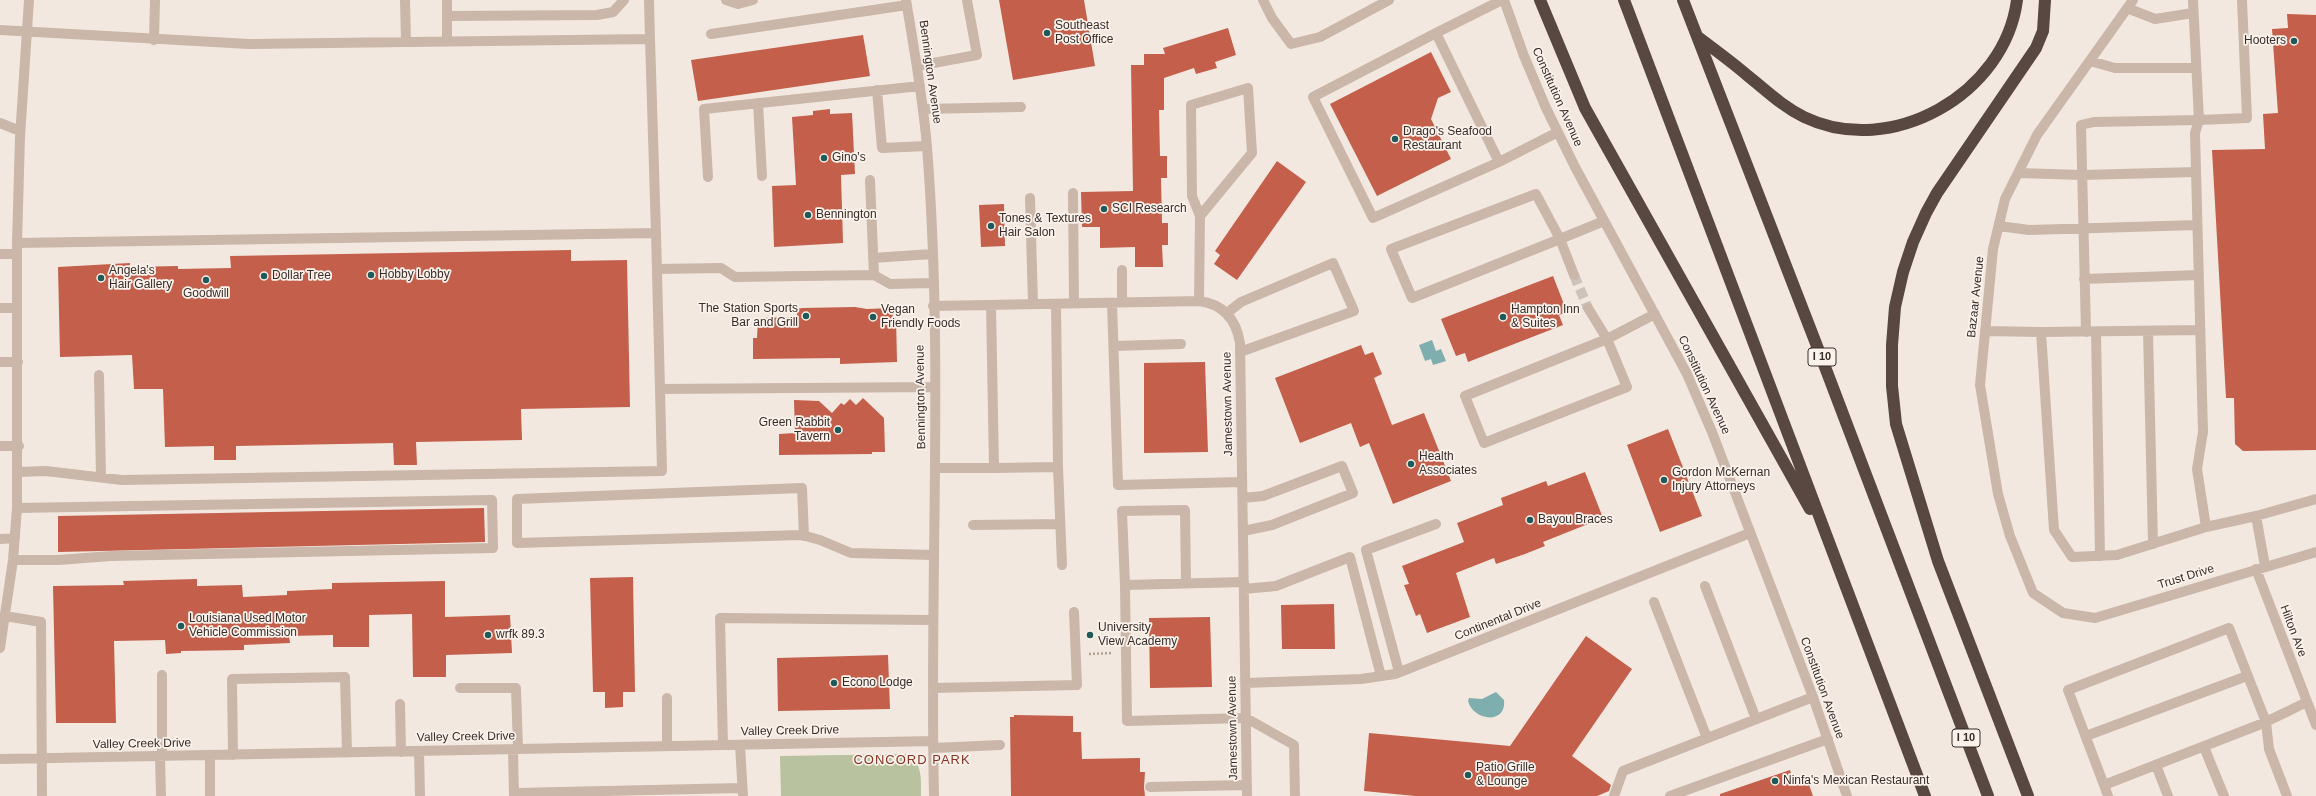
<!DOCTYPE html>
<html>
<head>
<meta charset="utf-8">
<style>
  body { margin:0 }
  canvas { display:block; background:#f2e8df }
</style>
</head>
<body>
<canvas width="2316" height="796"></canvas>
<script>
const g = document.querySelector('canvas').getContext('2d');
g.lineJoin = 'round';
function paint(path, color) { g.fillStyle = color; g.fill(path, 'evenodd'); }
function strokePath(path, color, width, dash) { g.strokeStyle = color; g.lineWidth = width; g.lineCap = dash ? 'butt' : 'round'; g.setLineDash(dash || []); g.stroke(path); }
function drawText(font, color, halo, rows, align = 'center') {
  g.font = font + ' Helvetica,sans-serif'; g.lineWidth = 3.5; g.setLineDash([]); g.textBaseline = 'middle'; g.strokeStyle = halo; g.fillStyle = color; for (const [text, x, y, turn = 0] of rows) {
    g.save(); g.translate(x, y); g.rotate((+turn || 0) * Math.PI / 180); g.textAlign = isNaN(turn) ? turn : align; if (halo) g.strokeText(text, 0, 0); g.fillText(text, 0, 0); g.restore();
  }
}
const green = new Path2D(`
  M 906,754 C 923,761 921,780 921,796 L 781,796 L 780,756 Z`);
const water = new Path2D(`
  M 1432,340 L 1436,351 L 1441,349 L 1446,361 L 1433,365 L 1431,359 L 1425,361 L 1419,345 Z
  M 1496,692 L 1504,700 C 1507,725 1473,721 1468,701 L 1469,698 L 1482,699 Z`);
const building = new Path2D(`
  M 999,0 L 1084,0 L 1095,66 L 1013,80 Z
  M 2287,14 L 2316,15 L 2316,450 L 2243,451 L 2235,444 L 2234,398 L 2226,398 L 2212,150 L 2265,149 L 2263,114 L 2278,113 L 2272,29 L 2288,28 Z
  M 1228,28 L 1236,55 L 1215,62 L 1217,68 L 1196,74 L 1194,68 L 1164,78 L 1164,110 L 1159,110 L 1160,156 L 1167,156 L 1167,178 L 1161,178 L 1162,223 L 1168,223 L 1168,245 L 1162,245 L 1163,267 L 1135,267 L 1135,247 L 1100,248 L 1100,227 L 1082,227 L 1081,192 L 1133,191 L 1131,65 L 1144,65 L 1144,54 L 1165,54 L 1163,48 Z
  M 863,35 L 870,76 L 698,101 L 691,60 Z
  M 1431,52 L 1451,92 L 1438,98 L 1431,119 L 1451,159 L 1377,196 L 1330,104 Z
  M 830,109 L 830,114 L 852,113 L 855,174 L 841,175 L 843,243 L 774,247 L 772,186 L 796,185 L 792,117 L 813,115 L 813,111 Z
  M 1277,161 L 1306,182 L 1237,280 L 1214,264 L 1220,255 L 1215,251 Z
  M 1004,204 L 1005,246 L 981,247 L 979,205 Z
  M 571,250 L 571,261 L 627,260 L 630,407 L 521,409 L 522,440 L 416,442 L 417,465 L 394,465 L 393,443 L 236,446 L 236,460 L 214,460 L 214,446 L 165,447 L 163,389 L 134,389 L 132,355 L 60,357 L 58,267 L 130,263 L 130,267 L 178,266 L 178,269 L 231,268 L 230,256 Z
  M 1553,276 L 1567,312 L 1559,315 L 1563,325 L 1468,362 L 1465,353 L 1456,356 L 1441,319 Z
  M 855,307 L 867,309 L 892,308 L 893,317 L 896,317 L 897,362 L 840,364 L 840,358 L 753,359 L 753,338 L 757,338 L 758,318 L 797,317 L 797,309 L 802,308 Z
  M 1361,345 L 1365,355 L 1373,352 L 1382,374 L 1374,378 L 1392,425 L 1424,413 L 1451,481 L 1393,504 L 1369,443 L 1360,447 L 1351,423 L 1300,443 L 1275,378 Z
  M 1205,362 L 1208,452 L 1144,453 L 1144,363 Z
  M 863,398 L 884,418 L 885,452 L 872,452 L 872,454 L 779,455 L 779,434 L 795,433 L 794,400 L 819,401 L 832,413 L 841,403 L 844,405 L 850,399 L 856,405 Z
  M 1668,429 L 1702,516 L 1660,532 L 1627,445 Z
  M 1585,472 L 1603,518 L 1543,542 L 1545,546 L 1525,554 L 1496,564 L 1494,558 L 1456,573 L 1470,617 L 1427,633 L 1420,614 L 1416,616 L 1404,585 L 1409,584 L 1402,566 L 1464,542 L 1457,523 L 1503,505 L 1501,498 L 1546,481 L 1548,486 Z
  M 484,508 L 485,542 L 58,552 L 58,516 Z
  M 633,577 L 635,692 L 623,692 L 623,707 L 605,708 L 605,692 L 593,692 L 590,578 Z
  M 197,579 L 197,586 L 242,585 L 243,597 L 287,595 L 287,591 L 332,589 L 332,583 L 445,581 L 445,617 L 510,615 L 512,653 L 446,655 L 446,677 L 413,677 L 412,614 L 369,615 L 369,647 L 333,647 L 333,635 L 289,636 L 290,643 L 244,645 L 244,650 L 181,651 L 181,653 L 166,654 L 165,640 L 114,641 L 116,723 L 56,723 L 53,586 L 124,585 L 123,581 Z
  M 1334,604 L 1335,649 L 1282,649 L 1281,605 Z
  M 1210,617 L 1212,687 L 1150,688 L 1149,618 Z
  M 1586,636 L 1632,669 L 1572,756 L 1611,785 L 1609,791 L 1597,796 L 1415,796 L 1364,791 L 1369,733 L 1510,746 Z
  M 888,655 L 890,709 L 778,711 L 777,658 Z
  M 1014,715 L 1073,716 L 1073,732 L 1081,732 L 1082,759 L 1140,758 L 1140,772 L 1145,772 L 1144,787 L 1145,796 L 1011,796 L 1010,717 L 1014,717 Z
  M 1790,770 L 1794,783 L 1807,779 L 1813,796 L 1720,796 L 1720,794 Z`);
const minorTunnel = new Path2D(`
  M 1574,275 L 1588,308`);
const path = new Path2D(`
  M 1089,654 L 1112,653`);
const minor = new Path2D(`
  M 405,0 L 406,42
  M 447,0 L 447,42
  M 726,0 L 738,4 L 753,0
  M 906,0 C 914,49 923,98 927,147 C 944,363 929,580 934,796
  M 1263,0 L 1272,18 L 1291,44 L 1320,37 L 1389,0
  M 1502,0 L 1436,33 L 1499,162 L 1558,132
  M 1504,0 L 1524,56 L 1546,108 L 1575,167 L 1687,374 L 1712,432 L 1813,697 L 1847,796
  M 2133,0 L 2037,135 L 2005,199 L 1993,249 L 1980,385 L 1998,494 L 2010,536 L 2033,593 L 2063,613 L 2095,618 L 2316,552
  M 2193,0 L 2199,120 L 2247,118 L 2242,0
  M 2127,8 L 2155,19 L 2193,13
  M 447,16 L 597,15 L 613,12 L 624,0
  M 0,30 L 249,44 L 650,39 L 649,0
  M 1436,33 L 1313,97 L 1373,218 L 1499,162
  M 711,34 L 907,5
  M 154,40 L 155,0
  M 2090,61 L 2115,68 L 2196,68
  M 917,66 L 977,55 L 967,0
  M 877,90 L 882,148 L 927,146
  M 758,103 L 762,176
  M 923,109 L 1021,107
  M 0,123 L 20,131
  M 2018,173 L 2082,175 L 2196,172
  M 708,177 L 704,109 L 920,86
  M 1073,193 L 1074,303
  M 1030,198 L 1033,304
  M 1999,226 L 2029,230 L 2197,225
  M 656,233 L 660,389 L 934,387
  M 17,243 L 656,233 L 650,39
  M 0,254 L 16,254
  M 873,258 L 932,254
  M 657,269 L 721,268 L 735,277 L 874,275 L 870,180
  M 1122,270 L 1122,302
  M 874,275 L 890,284 L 932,283
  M 1574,275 L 1560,239 L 1412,298 L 1391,249 L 1536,194 L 1560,239 L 1604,221
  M 2084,279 L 2199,275
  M 1199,301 L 1200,216 L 1192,196 L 1191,105 L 1248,88 L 1252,153 L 1200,216
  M 1112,303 L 1118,485 L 1242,482
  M 991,305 L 994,468 L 1058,467 L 1056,304
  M 933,306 L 1199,301 C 1223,304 1236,319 1240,343 L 1247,796
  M 0,308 L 17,308
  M 1588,308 L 1607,339 L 1627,387 L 1484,443 L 1465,396 L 1607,339 L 1655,314
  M 1227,313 L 1241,302 L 1333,263 L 1354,311 L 1240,352
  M 2200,330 L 2041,332 L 2054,530 L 2072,557 L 2117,555 L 2206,527
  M 1985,331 L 2041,332
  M 2148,331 L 2153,544
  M 2086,332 L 2081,125 L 2094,122 L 2199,120 L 2195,133 L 2203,432 L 2197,469 L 2206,527 L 2256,516
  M 2096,332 L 2100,556
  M 1114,346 L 1181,344
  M 0,362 L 18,362
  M 99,375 L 101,477
  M 0,446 L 19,446
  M 1058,467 L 1062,565
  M 935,468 L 994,468
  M 18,472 L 46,471 L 122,480 L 662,471 L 660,389
  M 1243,498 L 1263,496 L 1342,466 L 1353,493 L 1272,525 L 1243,531
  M 973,525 L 1060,524
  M 804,536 L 802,488 L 517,499 L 517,543 L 802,535 L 820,540 L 851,553 L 934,555
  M 0,539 L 15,538
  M 13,560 L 58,560 L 111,556 L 493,548 L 492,500 L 17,508
  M 2265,566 L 2256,516 L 2316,499
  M 2256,569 L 2316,725
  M 1244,582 L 1125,585 L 1127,721 L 1246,718 L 1294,745 L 1295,796
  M 1125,585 L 1122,511 L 1185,510 L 1186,583
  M 1705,586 L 1756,719
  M 1244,589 L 1276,586 L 1350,557 L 1381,676
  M 1654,602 L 1707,738
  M 5,616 L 41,622 L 42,796
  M 0,648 L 13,560 L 17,508 L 17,243 L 20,137 L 29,0
  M 1399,672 L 1366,550 L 1436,524
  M 162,675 L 162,756
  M 1245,683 L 1361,679 L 1395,674 L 1750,533
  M 460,688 L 516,688 L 518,749
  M 933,688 L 1077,685 L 1074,612
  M 667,698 L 667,746
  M 400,704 L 401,752
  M 2086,736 L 2247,676
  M 723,745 L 720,618 L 932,620
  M 740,745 L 743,796
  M 2204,747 L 2224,796
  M 933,748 L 1000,745
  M 513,749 L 514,796
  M 419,751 L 420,796
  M 233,755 L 232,679 L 345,677 L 347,753
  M 160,756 L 161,796
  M 0,759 L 933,741
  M 2156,765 L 2168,796
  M 2104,785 L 2108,796
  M 1150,787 L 1247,785
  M 514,793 L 741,788
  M 210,796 L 210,756
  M 1614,796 L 1623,771 L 1813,697
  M 1670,796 L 1828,739
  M 2287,796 L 2269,749 L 2266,722 L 2229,628 L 2068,690 L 2104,785 L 2256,726 C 2273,719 2290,710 2307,702`);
const highway = new Path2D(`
  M 1540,0 L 1585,108 L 1810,509
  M 1624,0 L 1925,796
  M 1683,0 L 1822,359 L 1988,796
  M 1698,37 C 1715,50 1732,62 1748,76 C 1767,91 1782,106 1804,117 C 1891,159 2005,94 2017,0
  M 2028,796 L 1938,561 L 1896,424 L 1892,386 L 1892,345 L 1895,307 L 1903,272 L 1913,242 L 1926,213 L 1937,193 L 2036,48 L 2043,31 L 2045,0`);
const markers = [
  [1047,33,4,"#1f5a59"],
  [2294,41,4,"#1f5a59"],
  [1395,139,4,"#1f5a59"],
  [824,158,4,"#1f5a59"],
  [1104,209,4,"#1f5a59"],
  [808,215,4,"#1f5a59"],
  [991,226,4,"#1f5a59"],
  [371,275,4,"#1f5a59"],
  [264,276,4,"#1f5a59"],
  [101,278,4,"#1f5a59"],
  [206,280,4,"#1f5a59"],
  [806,316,4,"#1f5a59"],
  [873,317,4,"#1f5a59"],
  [1503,317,4,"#1f5a59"],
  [838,430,4,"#1f5a59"],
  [1411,464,4,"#1f5a59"],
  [1664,480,4,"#1f5a59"],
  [1530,520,4,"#1f5a59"],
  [181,626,4,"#1f5a59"],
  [488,635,4,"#1f5a59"],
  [1090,635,4,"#1f5a59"],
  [834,683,4,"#1f5a59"],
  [1468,775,4,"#1f5a59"],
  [1775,781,4,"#1f5a59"]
];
const shields = [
  [1822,357,28],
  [1966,738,28]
];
const shieldNames = [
  ["I 10",1822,357],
  ["I 10",1966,738]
];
const poiNames = [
  ["Southeast",1055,26],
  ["Post Office",1055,40],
  ["Hooters",2286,41,"right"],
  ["Drago's Seafood",1403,132],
  ["Restaurant",1403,146],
  ["Gino's",832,158],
  ["SCI Research",1112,209],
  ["Bennington",816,215],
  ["Tones & Textures",999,219],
  ["Hair Salon",999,233],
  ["Angela's",109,271],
  ["Hair Gallery",109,285],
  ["Hobby Lobby",379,275],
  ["Dollar Tree",272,276],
  ["Goodwill",206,294,"center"],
  ["The Station Sports",798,309,"right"],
  ["Bar and Grill",798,323,"right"],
  ["Vegan",881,310],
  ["Friendly Foods",881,324],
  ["Hampton Inn",1511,310],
  ["& Suites",1511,324],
  ["Green Rabbit",830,423,"right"],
  ["Tavern",830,437,"right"],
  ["Health",1419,457],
  ["Associates",1419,471],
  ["Gordon McKernan",1672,473],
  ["Injury Attorneys",1672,487],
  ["Bayou Braces",1538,520],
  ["Louisiana Used Motor",189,619],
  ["Vehicle Commission",189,633],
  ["University",1098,628],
  ["View Academy",1098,642],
  ["wrfk 89.3",496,635],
  ["Econo Lodge",842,683],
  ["Patio Grille",1476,768],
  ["& Lounge",1476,782],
  ["Ninfa's Mexican Restaurant",1783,781]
];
const streetNames = [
  ["Bennington Avenue",930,72,82],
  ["Constitution Avenue",1557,97,66],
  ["Bazaar Avenue",1976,297,-84],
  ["Constitution Avenue",1704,385,65],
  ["Bennington Avenue",921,397,-91],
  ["Jamestown Avenue",1228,404,-91],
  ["Trust Drive",2186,577,-17],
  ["Continental Drive",1498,620,-22],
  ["Hilton Ave",2293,631,69],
  ["Constitution Avenue",1822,688,70],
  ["Jamestown Avenue",1233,728,-91],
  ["Valley Creek Drive",790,731,-1],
  ["Valley Creek Drive",466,737,-1],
  ["Valley Creek Drive",142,744,-1]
];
const neighbourhoodNames = [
  ["CONCORD PARK",912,760]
];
paint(green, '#b9c29e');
paint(water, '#7eafae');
paint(building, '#c45f4b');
strokePath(minorTunnel, '#cdc3bb', 10, [10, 5]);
strokePath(path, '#b7a094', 2.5, [2, 2]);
strokePath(minor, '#cbb7aa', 10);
strokePath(highway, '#594741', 12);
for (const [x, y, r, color] of markers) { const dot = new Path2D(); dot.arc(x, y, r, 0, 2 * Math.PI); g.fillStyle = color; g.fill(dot); strokePath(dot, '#faf2eb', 1.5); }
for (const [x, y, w] of shields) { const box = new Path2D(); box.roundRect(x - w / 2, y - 9, w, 18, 3); g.fillStyle = '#faf2eb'; g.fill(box); strokePath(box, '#382d2a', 1); }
drawText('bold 11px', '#382d2a', null, shieldNames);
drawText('12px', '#382d2a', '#faf2eb', poiNames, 'left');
drawText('12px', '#382d2a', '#faf2eb', streetNames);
g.letterSpacing = '1px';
drawText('13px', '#863324', '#faf2eb', neighbourhoodNames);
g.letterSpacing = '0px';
</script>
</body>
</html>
